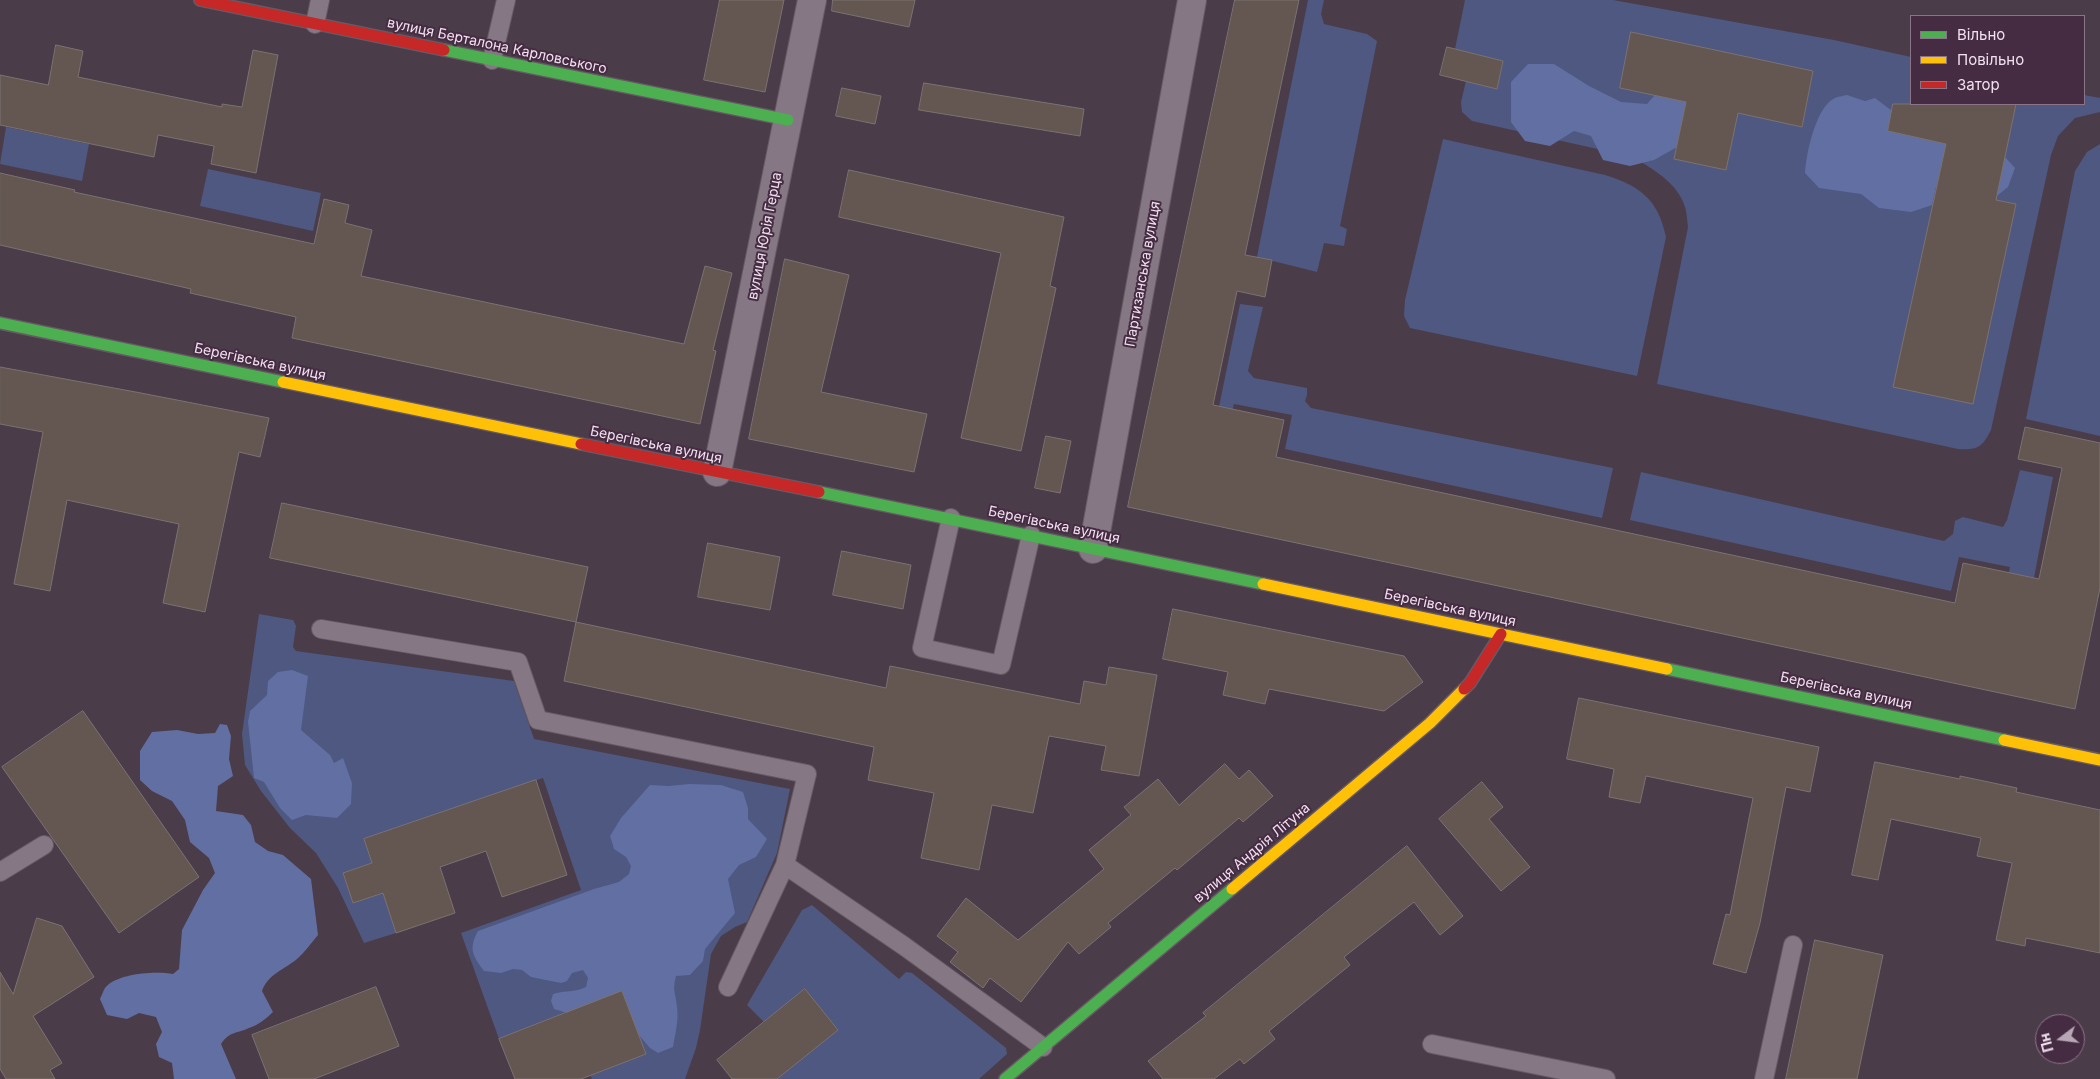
<!DOCTYPE html>
<html>
<head>
<meta charset="utf-8">
<style>
  body { margin:0 }
  #map { position:relative; width:2100px; height:1079px; overflow:hidden; background:#4b3c49; font-family:Inter,sans-serif }
  canvas { display:block }
  .legend { position:absolute; left:1910px; top:15px; width:175px; height:90px; box-sizing:border-box; background:#462c43; border:1px solid #8a7488; margin:0; padding:6px 9px; list-style:none; font-size:15px; color:#f1e0ef }
  .legend li { display:flex; align-items:center; gap:10px; height:25px }
  .legend b { width:25px; border:1px solid #8a7488 }
  .north { position:absolute; left:2035px; top:1014px; width:50px; height:50px; box-sizing:border-box; background:#462c43; border:1px solid #8a7488; border-radius:50%; rotate:255deg; font-size:14px; font-weight:700; line-height:20px; text-align:center; color:#f1e0ef }
  .north::after { content:''; display:block; margin:auto; width:18px; height:22px; background:#b7a7b5; clip-path:polygon(50% 0,100% 100%,50% 72%,0 100%) }
</style>
</head>
<body>
<div id="map">
<canvas width="2100" height="1079"></canvas>
<ul class="legend">
<li><b style="height:6px;background:#4caf50"></b>Вільно</li>
<li><b style="height:6px;background:#ffc107"></b>Повільно</li>
<li><b style="height:6px;background:#c62828"></b>Затор</li>
</ul>
<div class="north">Пн</div>
</div>
<script>
const g = document.querySelector('canvas').getContext('2d');
g.lineJoin = 'round';
function paint(path, color) { g.fillStyle = color; g.fill(path, 'evenodd'); }
function strokePath(path, color, width, dash) { g.strokeStyle = color; g.lineWidth = width; g.lineCap = dash ? 'butt' : 'round'; g.setLineDash(dash || []); g.stroke(path); }
function drawText(font, color, halo, rows, align = 'center') {
  g.font = font + ' Inter,sans-serif'; g.lineWidth = 4; g.setLineDash([]); g.textBaseline = 'middle'; g.strokeStyle = halo; g.fillStyle = color; for (const [text, x, y, turn = 0] of rows) {
    g.save(); g.translate(x, y); g.rotate((+turn || 0) * Math.PI / 180); g.textAlign = isNaN(turn) ? turn : align; if (halo) g.strokeText(text, 0, 0); g.fillText(text, 0, 0); g.restore();
  }
}
const green = new Path2D(`
  M 1308,0 L 1324,0 L 1321,14 L 1324,24 L 1367,34 L 1377,41 L 1340,226 L 1347,229 L 1344,246 L 1324,243 L 1317,272 L 1257,257 Z
  M 1465,0 L 1613,0 L 1834,40 L 1911,57 L 1911,104 L 2084,104 L 2084,95 L 2100,98 L 2100,112 L 2075,118 L 2058,136 L 2051,155 L 1991,430 C 1982,448 1977,450 1958,449 L 1657,384 L 1688,227 C 1687,220 1687,213 1685,207 C 1678,183 1650,166 1629,156 L 1472,121 L 1462,112 L 1461,102 L 1466,81 L 1497,89 L 1503,62 L 1455,49 Z
  M 6,127 L 89,144 L 82,181 L 0,164 Z
  M 1443,139 L 1605,175 C 1640,186 1658,199 1666,237 L 1637,376 L 1410,328 L 1404,316 L 1405,300 Z
  M 2100,144 L 2100,436 L 2026,419 L 2075,171 L 2087,152 Z
  M 208,169 L 321,193 L 313,231 L 200,206 Z
  M 1240,304 L 1263,307 L 1248,371 L 1254,378 L 1307,388 L 1307,395 L 1305,401 L 1311,408 L 1613,468 L 1602,518 L 1285,449 L 1292,415 L 1234,404 L 1225,438 L 1213,436 Z
  M 2020,470 L 2053,477 L 2028,610 L 2003,605 L 2010,567 L 1959,557 L 1951,591 L 1630,520 L 1641,472 L 1944,541 L 1953,534 L 1955,521 L 1963,517 L 2003,527 L 2007,520 Z
  M 259,614 L 293,620 L 296,626 L 293,647 L 296,651 L 514,681 L 534,739 L 790,789 L 777,853 L 747,922 L 735,927 L 721,936 L 711,954 L 700,1030 L 696,1048 L 685,1079 L 592,1079 L 590,1075 L 646,1054 L 622,991 L 499,1039 L 461,933 L 581,890 L 543,778 L 364,839 L 372,863 L 343,874 L 353,903 L 383,893 L 396,933 L 364,943 L 338,888 L 316,853 L 290,828 L 261,791 L 245,765 L 242,734 Z
  M 812,905 L 899,979 L 906,972 L 912,973 L 1006,1048 L 1007,1054 L 979,1079 L 777,1079 L 838,1030 L 805,989 L 764,1022 L 747,1005 L 802,910 Z`);
const forest = new Path2D(`
  M 1528,64 L 1554,64 L 1589,86 L 1621,102 L 1647,104 L 1655,95 L 1686,102 L 1677,147 L 1654,160 L 1630,166 L 1603,160 L 1591,136 L 1574,131 L 1550,146 L 1525,141 L 1511,122 L 1511,82 Z
  M 1847,95 L 1865,101 L 1875,98 L 1892,111 L 1888,131 L 2005,157 L 2015,168 L 2008,187 L 1993,199 L 1936,187 L 1932,205 L 1911,212 L 1879,208 L 1861,194 L 1819,188 L 1805,173 C 1806,154 1816,106 1835,98 C 1839,96 1844,96 1847,95 Z
  M 292,670 L 308,676 L 301,730 L 330,755 L 334,763 L 343,758 L 352,783 L 351,804 L 337,818 L 306,815 L 292,820 L 280,808 L 264,782 L 254,778 L 248,722 L 250,711 L 267,695 L 268,681 L 278,672 Z
  M 220,724 L 227,725 L 231,736 L 229,759 L 233,776 L 218,786 L 216,811 L 243,815 L 251,825 L 255,842 L 268,851 L 283,855 L 311,879 L 318,935 C 311,943 305,952 297,959 C 284,970 268,974 262,991 L 273,1012 C 266,1019 258,1025 249,1028 C 236,1034 230,1031 221,1044 L 236,1079 L 174,1079 L 172,1063 L 159,1057 L 156,1044 L 162,1032 L 156,1017 L 139,1013 L 127,1019 L 107,1015 L 100,999 C 102,995 103,991 105,988 C 117,973 156,971 173,974 L 179,969 L 182,930 L 203,890 L 215,873 L 209,858 L 190,842 L 185,820 L 172,801 L 152,791 L 140,780 L 140,751 L 152,732 L 177,730 L 198,734 L 215,733 Z
  M 689,784 L 721,785 L 743,792 L 748,808 L 748,819 L 767,839 L 756,857 L 739,865 L 728,879 L 735,913 L 705,949 L 703,961 L 690,975 L 676,976 C 672,992 676,993 677,1007 C 679,1020 675,1034 673,1047 L 658,1053 L 650,1048 L 638,1034 L 554,1009 L 551,1001 L 553,994 C 566,990 574,993 586,987 L 588,978 L 583,970 L 572,973 L 567,981 L 561,983 L 531,977 L 522,970 L 513,969 L 501,973 L 484,971 C 473,956 468,949 478,931 L 594,889 L 619,882 L 629,874 L 631,866 L 626,857 L 614,849 L 610,836 L 621,818 L 650,785 L 669,786 Z`);
const building = new Path2D(`
  M 720,0 L 784,0 L 765,92 L 704,80 Z
  M 833,0 L 915,0 L 909,27 L 832,11 Z
  M 1235,0 L 1299,0 L 1245,255 L 1272,260 L 1265,297 L 1237,291 L 1213,405 L 1284,420 L 1276,457 L 1955,603 L 1963,563 L 2039,579 L 2062,468 L 2018,459 L 2025,427 L 2100,443 L 2100,588 L 2075,709 L 1128,507 Z
  M 1631,32 L 1813,71 L 1802,127 L 1738,113 L 1726,170 L 1674,159 L 1686,102 L 1620,88 Z
  M 56,45 L 83,51 L 78,77 L 222,107 L 222,104 L 242,107 L 253,50 L 278,55 L 256,173 L 211,164 L 214,146 L 158,135 L 154,157 L 0,125 L 0,75 L 48,85 Z
  M 1447,47 L 1503,61 L 1497,89 L 1440,75 Z
  M 924,83 L 1084,109 L 1080,136 L 919,110 Z
  M 842,88 L 881,96 L 875,124 L 836,116 Z
  M 1893,104 L 2016,104 L 1996,200 L 2016,204 L 1973,404 L 1893,387 L 1946,144 L 1888,131 Z
  M 849,170 L 1064,217 L 1050,286 L 1056,288 L 1021,451 L 961,438 L 1001,253 L 839,217 Z
  M 0,173 L 75,190 L 74,192 L 314,244 L 324,199 L 349,205 L 345,223 L 372,230 L 361,276 L 684,344 L 705,266 L 732,273 L 713,350 L 716,351 L 700,424 L 292,338 L 296,317 L 190,293 L 191,289 L 0,245 Z
  M 785,259 L 849,275 L 821,392 L 927,414 L 914,472 L 749,439 Z
  M 0,367 L 141,393 L 269,418 L 260,457 L 239,452 L 205,612 L 163,603 L 179,524 L 67,500 L 50,591 L 14,584 L 43,432 L 0,424 Z
  M 1046,436 L 1071,441 L 1060,493 L 1035,488 Z
  M 282,503 L 588,567 L 576,622 L 886,688 L 890,666 L 1080,704 L 1084,681 L 1106,685 L 1109,667 L 1157,675 L 1139,776 L 1101,770 L 1106,746 L 1049,736 L 1033,813 L 992,805 L 979,870 L 921,858 L 934,793 L 868,780 L 874,747 L 564,681 L 576,622 L 270,558 Z
  M 708,543 L 780,557 L 770,610 L 698,597 Z
  M 842,551 L 911,565 L 903,609 L 833,595 Z
  M 1173,609 L 1404,656 L 1423,682 L 1384,711 L 1269,689 L 1265,704 L 1223,695 L 1228,672 L 1163,659 Z
  M 1579,698 L 1819,747 L 1810,792 L 1786,787 L 1760,923 L 1746,973 L 1713,964 L 1726,914 L 1730,915 L 1753,798 L 1646,776 L 1640,803 L 1609,797 L 1614,769 L 1567,759 Z
  M 83,711 L 199,877 L 119,933 L 2,767 Z
  M 1875,762 L 1960,779 L 1960,776 L 2017,788 L 2016,792 L 2100,810 L 2100,953 L 2026,938 L 2025,946 L 1996,940 L 2012,863 L 1977,856 L 1981,838 L 1891,819 L 1878,880 L 1852,875 Z
  M 1225,764 L 1239,779 L 1249,770 L 1273,796 L 1243,822 L 1239,818 L 1177,870 L 1175,868 L 1108,923 L 1111,927 L 1079,954 L 1068,942 L 1021,1002 L 990,978 L 983,988 L 950,962 L 958,952 L 937,936 L 966,898 L 1018,940 L 1104,869 L 1089,850 L 1131,815 L 1124,807 L 1158,779 L 1179,805 Z
  M 536,780 L 567,875 L 502,897 L 486,851 L 440,867 L 455,913 L 396,933 L 383,893 L 353,903 L 343,873 L 372,863 L 364,839 Z
  M 1482,782 L 1503,807 L 1489,819 L 1530,867 L 1501,891 L 1439,819 Z
  M 1407,846 L 1463,916 L 1440,935 L 1414,902 L 1344,957 L 1350,965 L 1269,1031 L 1275,1039 L 1244,1064 L 1240,1059 L 1214,1079 L 1163,1079 L 1148,1061 L 1206,1016 L 1203,1013 Z
  M 37,918 L 62,926 L 94,977 L 33,1016 L 62,1063 L 50,1070 L 55,1079 L 6,1079 L 0,1069 L 0,972 L 13,994 Z
  M 1815,940 L 1883,955 L 1857,1079 L 1786,1079 Z
  M 376,987 L 399,1046 L 314,1079 L 269,1079 L 252,1035 Z
  M 805,989 L 838,1030 L 777,1079 L 732,1079 L 717,1060 Z
  M 622,991 L 646,1054 L 581,1079 L 515,1079 L 499,1039 Z`);
const lane = new Path2D(`
  M 315,24 L 320,0
  M 492,60 L 506,0
  M 951,518 L 922,648 L 1001,665 L 1031,535
  M 321,629 L 518,662 L 538,720 L 807,774 L 785,865 L 904,946 L 1043,1047
  M 0,872 L 44,845
  M 728,987 L 785,865
  M 1432,1044 L 1606,1079
  M 1764,1079 L 1793,945`);
const street = new Path2D(`
  M 717,472 L 812,0
  M 1093,549 L 1192,0`);
const fast = new Path2D(`
  M 444,50 L 788,120
  M 0,323 L 283,382
  M 819,492 L 1263,584
  M 1667,669 L 2004,740
  M 1005,1079 L 1232,889`);
const slow = new Path2D(`
  M 283,382 L 581,444
  M 1263,584 L 1667,669
  M 2004,740 L 2100,760
  M 1232,889 L 1430,723 L 1464,689`);
const jam = new Path2D(`
  M 200,0 L 444,50
  M 581,444 L 819,492
  M 1464,689 L 1470,683 L 1501,634`);
const streetNames = [
  ["вулиця Берталона Карловського",497,46,12],
  ["вулиця Юрія Герца",765,236,-79],
  ["Партизанська вулиця",1143,274,-80],
  ["Берегівська вулиця",260,362,12],
  ["Берегівська вулиця",656,445,12],
  ["Берегівська вулиця",1054,525,12],
  ["Берегівська вулиця",1450,608,12],
  ["Берегівська вулиця",1846,691,12],
  ["вулиця Андрія Літуна",1252,853,-40]
];
paint(green, '#4e5880');
paint(forest, '#616fa3');
paint(building, '#645752');
strokePath(building, '#7c7271', 1);
strokePath(lane, '#675965', 20);
strokePath(street, '#675965', 30);
strokePath(fast, '#675965', 14);
strokePath(slow, '#675965', 14);
strokePath(jam, '#675965', 14);
strokePath(lane, '#857884', 18);
strokePath(street, '#857884', 28);
strokePath(fast, '#4caf50', 11);
strokePath(slow, '#ffc107', 11);
strokePath(jam, '#c62828', 11);
drawText('14px', '#f1e0ef', '#462c43', streetNames);
</script>
</body>
</html>
